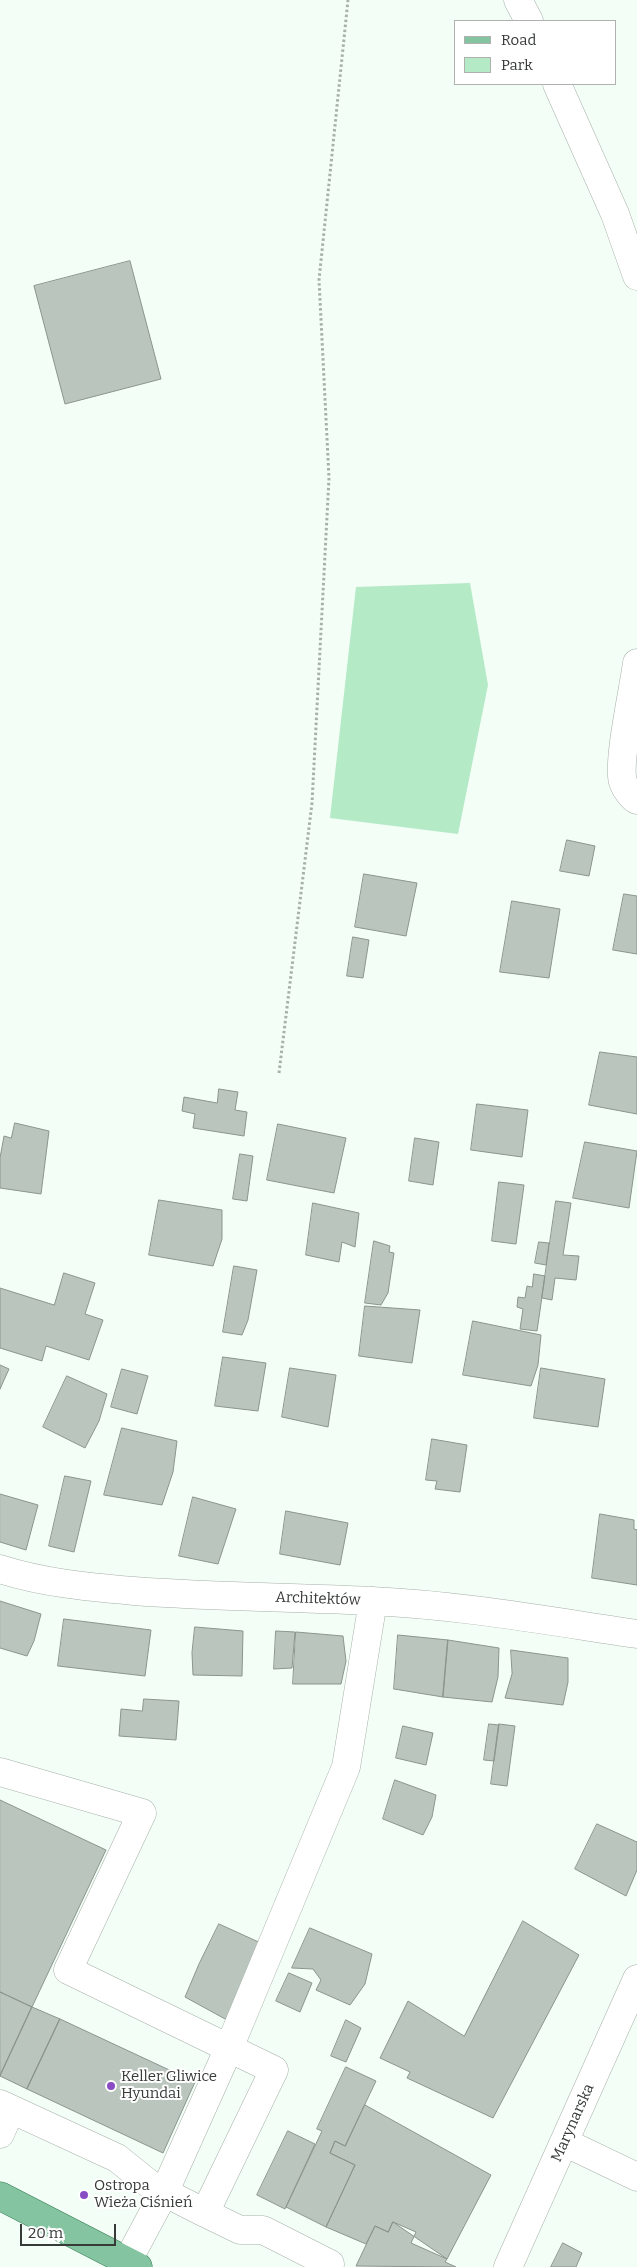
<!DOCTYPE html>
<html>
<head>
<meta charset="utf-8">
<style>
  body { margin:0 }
  #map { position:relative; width:637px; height:2267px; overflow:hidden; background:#f3fef6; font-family:Bitter,serif }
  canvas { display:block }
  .legend { position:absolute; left:454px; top:20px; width:162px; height:65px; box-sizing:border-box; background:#fff; border:1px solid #afb1af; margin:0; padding:6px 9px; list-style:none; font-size:15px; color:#373b38 }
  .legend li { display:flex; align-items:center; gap:10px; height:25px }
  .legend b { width:25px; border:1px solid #afb1af }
  .scale { position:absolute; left:20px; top:2224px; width:96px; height:22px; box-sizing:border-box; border:2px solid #373b38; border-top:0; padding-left:6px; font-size:15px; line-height:18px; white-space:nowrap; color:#373b38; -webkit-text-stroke:4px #fff; paint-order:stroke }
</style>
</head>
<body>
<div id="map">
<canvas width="637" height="2267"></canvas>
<ul class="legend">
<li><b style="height:6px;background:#85c4a1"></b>Road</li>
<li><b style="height:14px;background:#b5eac6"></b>Park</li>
</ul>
<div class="scale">20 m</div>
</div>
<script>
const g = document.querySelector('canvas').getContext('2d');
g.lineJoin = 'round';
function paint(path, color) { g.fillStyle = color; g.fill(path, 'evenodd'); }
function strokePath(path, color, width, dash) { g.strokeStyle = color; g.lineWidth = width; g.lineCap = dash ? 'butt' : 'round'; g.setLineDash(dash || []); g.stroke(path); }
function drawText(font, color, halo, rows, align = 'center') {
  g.font = font + ' Bitter,serif'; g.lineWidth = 4; g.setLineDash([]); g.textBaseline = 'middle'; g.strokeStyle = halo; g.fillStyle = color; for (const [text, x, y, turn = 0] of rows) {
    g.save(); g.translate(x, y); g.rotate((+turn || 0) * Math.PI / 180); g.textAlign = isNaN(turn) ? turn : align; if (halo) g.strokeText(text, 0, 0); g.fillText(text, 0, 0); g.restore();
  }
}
const green = new Path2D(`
  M 470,583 L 488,685 L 458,834 L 330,818 L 356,587 Z`);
const building = new Path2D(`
  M 130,261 L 161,379 L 65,404 L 34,286 Z
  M 567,840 L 595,846 L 589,876 L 560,871 Z
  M 364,874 L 417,883 L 406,936 L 355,927 Z
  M 624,894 L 637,896 L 637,954 L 613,950 Z
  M 512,901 L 560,909 L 549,978 L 500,972 Z
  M 353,937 L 369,940 L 363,978 L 347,976 Z
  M 600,1052 L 637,1057 L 637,1114 L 589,1105 Z
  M 219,1089 L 238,1092 L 235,1110 L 247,1112 L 244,1136 L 193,1128 L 195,1114 L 182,1111 L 184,1097 L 217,1103 Z
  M 477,1104 L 528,1110 L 522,1157 L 471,1150 Z
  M 15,1123 L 49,1131 L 41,1194 L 0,1188 L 0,1158 L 4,1136 L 11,1138 Z
  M 278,1124 L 346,1138 L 334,1193 L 267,1180 Z
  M 415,1138 L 439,1142 L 433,1185 L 409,1181 Z
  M 585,1142 L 637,1151 L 629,1208 L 573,1198 Z
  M 240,1154 L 253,1156 L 247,1201 L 233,1199 Z
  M 499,1182 L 524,1185 L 516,1244 L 492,1241 Z
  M 159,1200 L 222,1210 L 222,1239 L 213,1266 L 149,1255 Z
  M 556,1201 L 571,1203 L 563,1255 L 579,1256 L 576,1280 L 555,1278 L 552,1300 L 542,1298 Z
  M 313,1203 L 359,1213 L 355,1247 L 342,1242 L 339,1262 L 306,1255 Z
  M 374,1241 L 390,1246 L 389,1252 L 394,1253 L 388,1293 L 381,1305 L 365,1303 Z
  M 539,1242 L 549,1243 L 546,1265 L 535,1263 Z
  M 234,1266 L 257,1270 L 248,1320 L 242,1335 L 223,1332 Z
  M 64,1273 L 95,1283 L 85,1314 L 103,1320 L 89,1360 L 46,1346 L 42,1361 L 0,1348 L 0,1288 L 54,1305 Z
  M 534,1274 L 545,1276 L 537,1331 L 520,1329 L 523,1309 L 517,1307 L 518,1297 L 525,1298 L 527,1286 L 532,1287 Z
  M 365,1306 L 420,1310 L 412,1363 L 359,1356 Z
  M 473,1321 L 541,1335 L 538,1365 L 531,1386 L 463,1375 Z
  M 223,1357 L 266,1363 L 258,1411 L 215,1406 Z
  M 0,1365 L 9,1369 L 0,1389 Z
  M 290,1368 L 336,1375 L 328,1427 L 282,1417 Z
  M 541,1368 L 605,1379 L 598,1427 L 534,1418 Z
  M 122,1369 L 148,1376 L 137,1414 L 111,1407 Z
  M 67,1376 L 107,1394 L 99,1421 L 85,1448 L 43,1427 Z
  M 122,1428 L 177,1441 L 173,1472 L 162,1505 L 104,1495 Z
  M 432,1439 L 467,1445 L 460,1492 L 435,1489 L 437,1481 L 426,1480 Z
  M 65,1476 L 91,1481 L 74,1552 L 49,1546 Z
  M 0,1494 L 38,1505 L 26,1550 L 0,1542 Z
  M 193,1497 L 236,1509 L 218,1564 L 179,1556 Z
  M 286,1511 L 348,1523 L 340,1565 L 280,1554 Z
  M 600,1514 L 634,1520 L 634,1529 L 637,1530 L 637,1585 L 592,1578 Z
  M 0,1601 L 41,1614 L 34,1641 L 27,1656 L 0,1648 Z
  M 64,1619 L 151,1630 L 145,1676 L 58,1666 Z
  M 195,1627 L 243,1631 L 242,1676 L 193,1675 L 192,1653 Z
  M 276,1631 L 295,1632 L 292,1668 L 274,1669 Z
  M 296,1632 L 343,1636 L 346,1661 L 341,1684 L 293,1684 Z
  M 398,1635 L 448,1640 L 443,1697 L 394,1689 Z
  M 448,1640 L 499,1648 L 498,1677 L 492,1702 L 443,1697 Z
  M 511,1650 L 568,1658 L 568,1682 L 563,1705 L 505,1698 L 512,1674 Z
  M 144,1699 L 179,1701 L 176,1740 L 119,1736 L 121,1709 L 142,1711 Z
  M 489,1724 L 499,1725 L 494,1761 L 484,1760 Z
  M 499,1724 L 515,1726 L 507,1786 L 491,1784 Z
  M 403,1726 L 433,1733 L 426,1765 L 396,1758 Z
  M 395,1780 L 436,1795 L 432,1817 L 423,1835 L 383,1819 Z
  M 0,1800 L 106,1850 L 32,2007 L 0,1992 Z
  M 597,1824 L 637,1842 L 637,1870 L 626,1896 L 575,1869 Z
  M 523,1921 L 579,1955 L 493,2118 L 407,2078 L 410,2072 L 380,2058 L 408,2001 L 464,2036 Z
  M 219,1924 L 263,1944 L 227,2020 L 185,1997 L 199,1964 Z
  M 310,1928 L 372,1954 L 365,1984 L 350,2005 L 316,1990 L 321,1980 L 313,1969 L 292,1968 Z
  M 289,1973 L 312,1983 L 300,2012 L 276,2001 Z
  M 0,1992 L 32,2007 L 0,2076 Z
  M 32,2007 L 60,2019 L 27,2089 L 0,2076 Z
  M 60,2019 L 195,2082 L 163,2153 L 27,2089 Z
  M 346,2020 L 361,2028 L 346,2062 L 331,2056 Z
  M 346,2067 L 376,2081 L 345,2146 L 335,2141 L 330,2153 L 355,2165 L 326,2227 L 286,2207 L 322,2131 L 317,2129 Z
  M 365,2105 L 491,2175 L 447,2259 L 393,2222 L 388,2232 L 375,2226 L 366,2244 L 326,2227 L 355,2165 L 330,2153 L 335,2141 L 345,2146 Z
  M 288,2131 L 315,2144 L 285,2209 L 257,2195 Z
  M 393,2222 L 416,2232 L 411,2243 L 447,2259 L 445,2262 L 456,2267 L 356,2266 L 375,2226 L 388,2232 Z
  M 563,2243 L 582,2253 L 576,2267 L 551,2267 Z`);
const path = new Path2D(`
  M 279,1073 L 312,803 L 329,478 L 319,280 L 348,0`);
const minor = new Path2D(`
  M 518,0 L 529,21
  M 557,84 L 615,214 L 637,276
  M 637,663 C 634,687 617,763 623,782 C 625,788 632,798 637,800
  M 0,1569 C 44,1583 88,1587 134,1591 C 213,1597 292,1597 371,1601 C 460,1605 549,1621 637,1634
  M 0,1772 L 142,1813 L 68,1970 L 274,2070 L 205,2213 L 152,2186 L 117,2158 L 0,2104
  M 0,2134 L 11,2109
  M 564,2142 L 637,2177
  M 205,2213 L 240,2230 L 263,2230 L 330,2264 L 329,2267
  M 127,2262 L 164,2193 L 229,2048 L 346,1767 L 373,1601
  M 508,2267 L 637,1979`);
const major = new Path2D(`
  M 0,2196 L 138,2267`);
const markers = [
  [111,2086,5,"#894cc2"],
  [84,2195,5,"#894cc2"]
];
const streetNames = [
  ["Architektów",318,1599,2],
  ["Marynarska",573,2123,-66]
];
const poiNames = [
  ["Keller Gliwice",121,2077],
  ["Hyundai",121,2094],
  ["Ostropa",94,2186],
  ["Wieża Ciśnień",94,2203]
];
paint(green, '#b5eac6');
paint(building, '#bac5bd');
strokePath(building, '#8b958e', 1);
strokePath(minor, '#a6b0a9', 29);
strokePath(major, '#347b53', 29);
strokePath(path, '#a8b0aa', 3, [2.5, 2.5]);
strokePath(minor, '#fff', 28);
strokePath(major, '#85c4a1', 28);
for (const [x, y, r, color] of markers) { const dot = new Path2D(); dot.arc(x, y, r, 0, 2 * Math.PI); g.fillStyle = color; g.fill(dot); strokePath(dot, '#fff', 2); }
drawText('15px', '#373b38', '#fff', streetNames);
drawText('15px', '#373b38', '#fff', poiNames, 'left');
</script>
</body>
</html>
